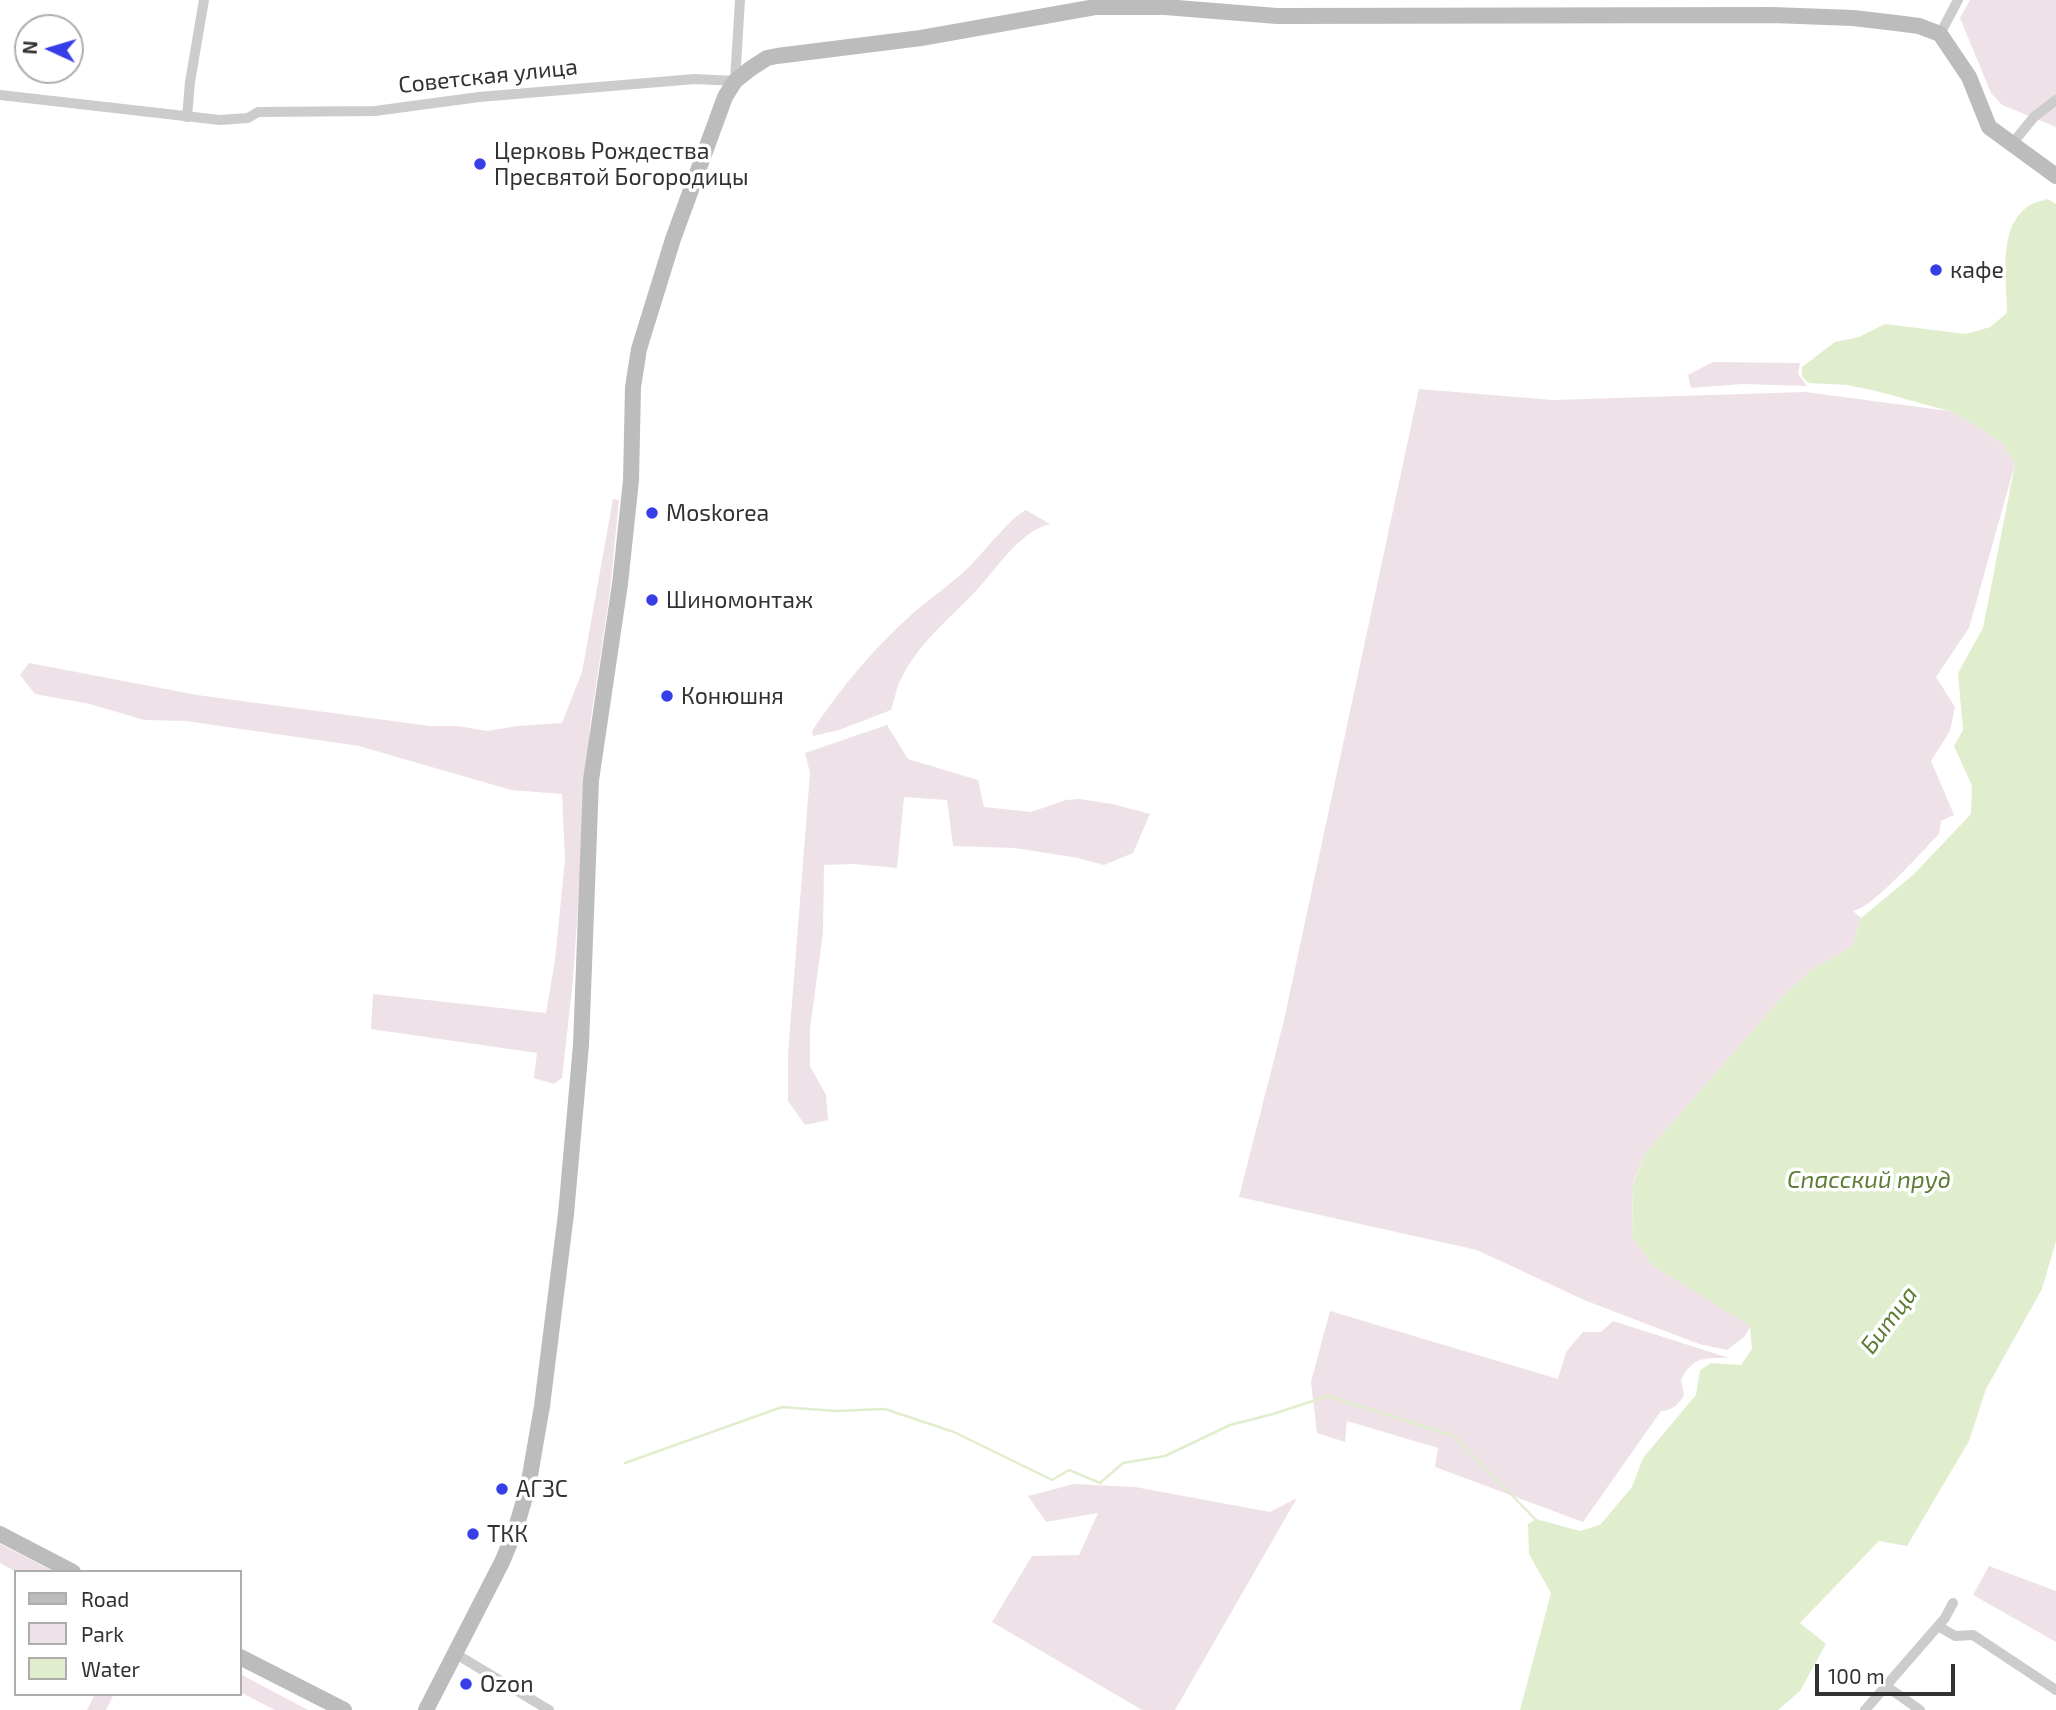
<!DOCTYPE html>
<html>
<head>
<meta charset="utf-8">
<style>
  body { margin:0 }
  #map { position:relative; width:2056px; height:1710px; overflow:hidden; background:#fff; font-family:"Exo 2",sans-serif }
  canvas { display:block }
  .legend { position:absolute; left:14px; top:1570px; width:228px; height:126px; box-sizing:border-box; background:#fff; border:2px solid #adadad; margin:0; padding:9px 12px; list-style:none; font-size:21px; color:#323232 }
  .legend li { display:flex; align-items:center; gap:14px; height:35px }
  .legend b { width:35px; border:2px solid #adadad }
  .north { position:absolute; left:14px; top:14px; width:70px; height:70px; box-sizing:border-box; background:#fff; border:2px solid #adadad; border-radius:50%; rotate:274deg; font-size:19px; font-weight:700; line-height:28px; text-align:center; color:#323232 }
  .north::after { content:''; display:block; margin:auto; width:24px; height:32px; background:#363ee8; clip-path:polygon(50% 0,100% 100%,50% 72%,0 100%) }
  .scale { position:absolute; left:1815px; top:1664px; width:140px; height:32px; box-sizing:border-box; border:4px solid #323232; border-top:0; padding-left:9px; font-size:21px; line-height:24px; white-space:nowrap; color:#323232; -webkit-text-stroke:5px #fff; paint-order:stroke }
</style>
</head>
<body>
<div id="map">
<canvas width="2056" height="1710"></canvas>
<ul class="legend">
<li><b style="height:9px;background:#bcbcbc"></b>Road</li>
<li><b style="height:19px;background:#efe1e8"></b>Park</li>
<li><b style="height:19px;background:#e1eece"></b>Water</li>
</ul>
<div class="north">N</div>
<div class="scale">100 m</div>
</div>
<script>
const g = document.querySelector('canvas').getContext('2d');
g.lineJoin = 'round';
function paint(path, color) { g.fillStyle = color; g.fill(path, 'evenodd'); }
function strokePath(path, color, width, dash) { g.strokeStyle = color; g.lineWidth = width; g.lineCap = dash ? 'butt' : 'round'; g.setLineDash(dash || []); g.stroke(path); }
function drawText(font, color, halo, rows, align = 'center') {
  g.font = font + ' "Exo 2",sans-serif'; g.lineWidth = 7; g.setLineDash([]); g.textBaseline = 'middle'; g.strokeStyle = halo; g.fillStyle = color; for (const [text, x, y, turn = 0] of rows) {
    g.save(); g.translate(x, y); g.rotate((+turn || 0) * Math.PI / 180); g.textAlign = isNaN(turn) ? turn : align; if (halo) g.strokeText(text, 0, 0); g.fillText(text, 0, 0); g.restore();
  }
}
const green = new Path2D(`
  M 1970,0 L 2056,0 L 2056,127 L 2002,105 L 1991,93 L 1960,18 Z
  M 1713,362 L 1800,363 L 1798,374 L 1807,386 L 1742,384 L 1691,388 L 1688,375 Z
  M 1419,389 L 1553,400 L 1805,392 L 1949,411 L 1969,421 L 2003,444 L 2015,464 L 1969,628 L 1936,677 L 1955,707 L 1950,731 L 1931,761 L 1954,815 L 1941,821 L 1939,834 C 1922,851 1873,908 1853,911 L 1861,918 L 1852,947 L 1811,970 L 1783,996 L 1645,1154 L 1633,1182 L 1632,1236 L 1652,1265 L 1751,1326 L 1744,1337 L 1727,1350 L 1699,1344 L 1584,1300 L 1477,1250 L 1239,1197 L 1284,1020 Z
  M 613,499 L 619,500 L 610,591 L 590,726 L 573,980 L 562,1078 L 554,1084 L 534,1078 L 537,1053 L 371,1029 L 373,994 L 546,1013 L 555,960 L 565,859 L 562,794 L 511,790 L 359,746 L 186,721 L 144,720 L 90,704 L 35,694 L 20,675 L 29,663 L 197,695 L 430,726 L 458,726 L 487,731 L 517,726 L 562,723 L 582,672 Z
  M 1026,510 L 1050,524 C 1018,532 997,569 975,592 C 949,619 918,644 901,679 C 896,688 895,700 891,710 L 839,730 L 813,736 L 812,731 C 839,690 873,649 910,616 C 929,599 950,585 969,567 C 982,554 1012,516 1026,510 Z
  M 887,725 L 908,759 L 978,780 L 984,807 L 1031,812 L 1066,800 L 1080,799 L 1112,804 L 1150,814 L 1133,853 L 1104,865 L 1078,858 L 1015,848 L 953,846 L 947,800 L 904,797 L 897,868 L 854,864 L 824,865 L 823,933 L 810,1029 L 810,1066 L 826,1095 L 828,1120 L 805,1125 L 788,1101 L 788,1054 L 810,773 L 805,753 Z
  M 1330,1311 L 1558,1379 L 1566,1352 L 1583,1332 L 1601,1332 L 1613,1321 L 1729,1358 C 1705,1358 1693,1356 1681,1380 L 1684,1395 C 1679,1404 1672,1411 1661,1411 L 1583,1522 L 1435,1467 L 1438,1448 L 1347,1421 L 1345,1442 L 1317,1433 L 1311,1382 Z
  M 1074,1484 L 1135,1487 L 1270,1512 L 1297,1498 L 1175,1710 L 1142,1710 L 992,1622 L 1032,1556 L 1079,1555 L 1098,1513 L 1046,1522 L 1028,1496 Z
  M 0,1544 L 55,1572 L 16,1572 L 0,1563 Z
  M 1989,1566 L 2056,1591 L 2056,1642 L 1973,1595 Z
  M 240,1674 L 308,1710 L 275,1710 L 240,1692 Z
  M 95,1694 L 114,1694 L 106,1710 L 87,1710 Z`);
const water = new Path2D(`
  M 2048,199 L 2056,204 L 2056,1241 L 2042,1289 L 1986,1389 L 1969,1441 L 1907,1546 L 1879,1541 L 1800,1623 L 1826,1644 L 1800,1691 L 1778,1710 L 1520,1710 L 1551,1593 L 1529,1554 L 1528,1524 L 1536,1519 L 1580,1531 L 1600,1525 L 1632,1487 L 1643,1458 L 1696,1395 L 1700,1370 L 1711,1363 L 1741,1365 L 1752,1349 L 1750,1326 L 1652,1265 L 1632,1236 L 1633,1183 L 1645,1154 L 1783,996 L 1811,970 L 1852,947 L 1861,918 L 1913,875 L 1971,814 L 1972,786 L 1954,746 L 1963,730 L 1958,673 L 1983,628 L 2015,464 L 2003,444 L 1969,421 L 1949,411 L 1876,391 L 1847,385 L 1809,383 L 1802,377 L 1802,367 L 1835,342 L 1859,337 L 1885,324 L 1966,334 L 1990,327 L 2007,313 C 2007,280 1997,229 2027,207 C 2032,203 2041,201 2048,199 Z`);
const stream = new Path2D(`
  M 625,1463 L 782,1407 L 836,1411 L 885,1409 L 954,1432 L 1052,1480 L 1069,1470 L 1100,1483 L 1123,1463 L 1165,1456 L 1230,1425 L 1273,1414 L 1328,1396 L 1454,1436 L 1538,1522`);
const street = new Path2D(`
  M 1940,34 L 1958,0
  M 0,95 L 220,120 L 248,118 L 258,112 L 375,111 L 479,97 L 695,79 L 735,81 L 740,0
  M 187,117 L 190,82 L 204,0
  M 2011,145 L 2034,117 L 2056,100
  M 1938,1626 L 1955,1636 L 1973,1635 L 2056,1690
  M 456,1654 L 549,1710
  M 1886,1686 L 1920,1710
  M 1865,1710 L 1945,1618 L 1953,1603`);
const secondary = new Path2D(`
  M 0,1534 L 73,1572
  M 240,1657 L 344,1710
  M 426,1710 L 502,1562 L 515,1531 L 528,1487 L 542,1406 L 566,1214 L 581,1045 L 591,780 L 620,584 L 631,480 L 633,387 L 639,349 L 673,239 L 725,97 L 735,81 L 750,69 L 767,58 L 777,56 L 921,38 L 1095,7 L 1165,7 L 1277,16 L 1772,15 L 1853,18 L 1896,23 L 1919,26 L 1940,34 L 1969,77 L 1989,127 L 2056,176`);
const markers = [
  [480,164,7,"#363ee8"],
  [1936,270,7,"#363ee8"],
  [652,513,7,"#363ee8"],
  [652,600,7,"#363ee8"],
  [667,696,7,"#363ee8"],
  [502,1489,7,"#363ee8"],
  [473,1534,7,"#363ee8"],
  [466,1684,7,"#363ee8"]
];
const streetNames = [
  ["Советская улица",488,76,-6]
];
const poiNames = [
  ["Церковь Рождества",494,151],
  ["Пресвятой Богородицы",494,177],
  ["кафе",1950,270],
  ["Moskorea",666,513],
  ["Шиномонтаж",666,600],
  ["Конюшня",681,696],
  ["АГЗС",516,1489],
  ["ТКК",487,1534],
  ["Ozon",480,1684]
];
const waterNames = [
  ["Спасский пруд",1869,1180],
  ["Битца",1889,1320,-53]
];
paint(green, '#efe1e8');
paint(water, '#e1eece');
strokePath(stream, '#e1eece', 2.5);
strokePath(street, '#ccc', 10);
strokePath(secondary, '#bcbcbc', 16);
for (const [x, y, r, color] of markers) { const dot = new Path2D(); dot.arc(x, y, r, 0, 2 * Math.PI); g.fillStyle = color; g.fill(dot); strokePath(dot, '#fff', 2.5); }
drawText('23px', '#323232', '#fff', streetNames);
drawText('23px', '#323232', '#fff', poiNames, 'left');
drawText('italic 24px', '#5f7c35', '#fff', waterNames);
</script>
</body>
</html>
